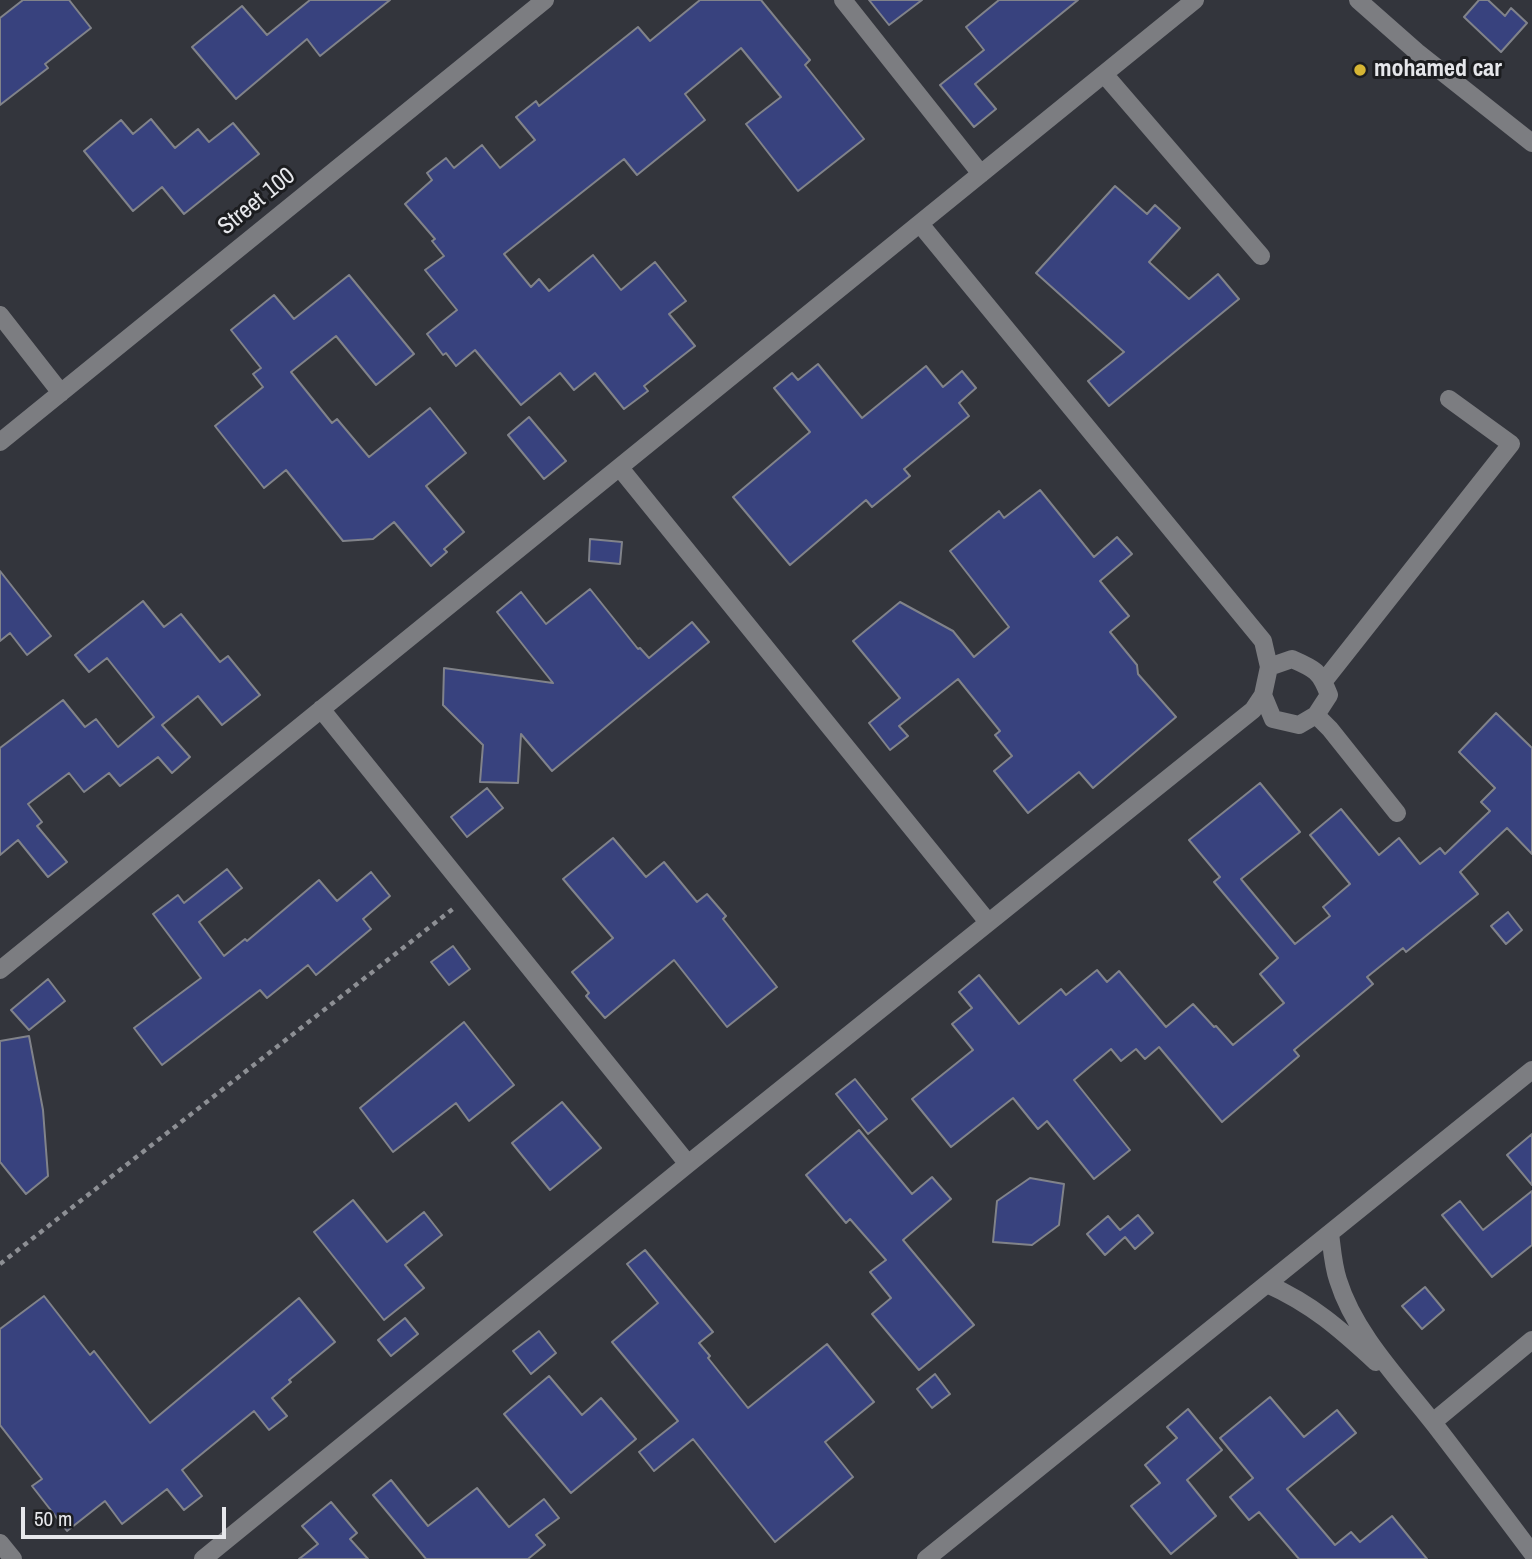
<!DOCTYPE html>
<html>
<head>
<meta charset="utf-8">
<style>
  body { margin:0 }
  #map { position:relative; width:1532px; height:1559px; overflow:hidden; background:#33353c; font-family:"Archivo Narrow",sans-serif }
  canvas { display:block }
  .scale { position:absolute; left:21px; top:1507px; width:205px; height:32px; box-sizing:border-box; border:4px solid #e6e7eb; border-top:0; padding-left:9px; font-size:21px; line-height:24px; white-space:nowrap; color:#e6e7eb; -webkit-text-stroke:5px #1c1d20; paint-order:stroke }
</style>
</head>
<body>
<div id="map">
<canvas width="1532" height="1559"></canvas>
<div class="scale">50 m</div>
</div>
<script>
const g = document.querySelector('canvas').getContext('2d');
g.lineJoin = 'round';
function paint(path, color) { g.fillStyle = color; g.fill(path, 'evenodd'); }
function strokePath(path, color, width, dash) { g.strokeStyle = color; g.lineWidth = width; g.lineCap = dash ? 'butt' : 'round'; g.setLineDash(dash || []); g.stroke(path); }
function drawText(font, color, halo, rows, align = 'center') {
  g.font = font + ' "Archivo Narrow",sans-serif'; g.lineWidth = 6; g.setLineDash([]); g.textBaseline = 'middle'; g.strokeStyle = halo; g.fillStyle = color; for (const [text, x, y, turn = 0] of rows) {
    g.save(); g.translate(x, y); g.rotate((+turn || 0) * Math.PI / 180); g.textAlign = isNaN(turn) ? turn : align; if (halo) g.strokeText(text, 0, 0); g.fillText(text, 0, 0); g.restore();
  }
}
const building = new Path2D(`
  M 23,0 L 69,0 L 91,28 L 45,64 L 48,68 L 0,105 L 0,18 Z
  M 310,0 L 390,0 L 320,56 L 307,39 L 236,99 L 192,47 L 242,6 L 267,35 Z
  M 700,0 L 761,0 L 810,60 L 805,65 L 864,139 L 798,191 L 746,124 L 781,97 L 741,48 L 685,94 L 705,120 L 637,175 L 624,159 L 504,254 L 531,287 L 539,279 L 549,291 L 593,255 L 621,290 L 655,262 L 686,301 L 669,314 L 695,346 L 644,386 L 648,391 L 624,409 L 595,373 L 574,390 L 560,373 L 521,405 L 475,350 L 456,366 L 446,353 L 443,355 L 427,334 L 457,310 L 425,270 L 444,256 L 432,241 L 435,239 L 405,204 L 432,180 L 427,173 L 446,158 L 454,168 L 482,145 L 500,168 L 535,140 L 516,117 L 536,101 L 539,106 L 638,27 L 650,41 Z
  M 869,0 L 922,0 L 889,25 Z
  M 999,0 L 1078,0 L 975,84 L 996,109 L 974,127 L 940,85 L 984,50 L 966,27 Z
  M 1479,0 L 1488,0 L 1505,16 L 1511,8 L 1527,23 L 1501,52 L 1464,17 Z
  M 151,119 L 175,148 L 198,129 L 209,142 L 233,123 L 259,154 L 184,214 L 162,187 L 133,211 L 84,151 L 121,120 L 133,134 Z
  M 1115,186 L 1147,214 L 1155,205 L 1180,228 L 1149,262 L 1189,299 L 1218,274 L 1239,299 L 1109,406 L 1088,381 L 1124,352 L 1036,273 Z
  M 349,275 L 414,354 L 376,385 L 336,336 L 291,372 L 332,423 L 337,419 L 369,457 L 430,408 L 466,453 L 426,486 L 464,532 L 444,549 L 447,552 L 431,566 L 394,522 L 373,539 L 343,541 L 286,470 L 264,488 L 215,426 L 263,387 L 253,374 L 261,368 L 231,330 L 274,295 L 294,319 Z
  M 818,364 L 862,418 L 926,366 L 943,387 L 962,371 L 976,388 L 959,403 L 969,416 L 904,469 L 910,476 L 872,507 L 866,500 L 790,565 L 733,497 L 810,432 L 774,388 L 792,373 L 798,380 Z
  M 529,417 L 566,461 L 544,479 L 508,435 Z
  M 1040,490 L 1094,557 L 1117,537 L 1132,554 L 1100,581 L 1129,616 L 1110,632 L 1137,665 L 1138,674 L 1176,717 L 1093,788 L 1079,772 L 1028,813 L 994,771 L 1012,756 L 995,735 L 1000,731 L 958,679 L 899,726 L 908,736 L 890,750 L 869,723 L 900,698 L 853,641 L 900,602 L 953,631 L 974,657 L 1009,627 L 950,551 L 999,511 L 1004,518 Z
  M 590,539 L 622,542 L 620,564 L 589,561 Z
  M 0,571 L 51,636 L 27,655 L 10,633 L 0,641 Z
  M 590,589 L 638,649 L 640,648 L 649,658 L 692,622 L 709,642 L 552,771 L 521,734 L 518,783 L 480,782 L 483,745 L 443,705 L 444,668 L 553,683 L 497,612 L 521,592 L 546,624 Z
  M 143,601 L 164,627 L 181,614 L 220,662 L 228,656 L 260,695 L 222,725 L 198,696 L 162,725 L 190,757 L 172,773 L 158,757 L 120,786 L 109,773 L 84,792 L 69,773 L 28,804 L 42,822 L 37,826 L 67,862 L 48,877 L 18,840 L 0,855 L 0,748 L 63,700 L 85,727 L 96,719 L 118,747 L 154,717 L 107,658 L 89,672 L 75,655 Z
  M 1496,713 L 1532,748 L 1532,854 L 1507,828 L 1460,872 L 1478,894 L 1406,952 L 1403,948 L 1367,977 L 1373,984 L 1294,1050 L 1299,1056 L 1222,1122 L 1159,1047 L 1145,1059 L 1136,1049 L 1121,1061 L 1111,1049 L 1074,1080 L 1130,1150 L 1094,1179 L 1047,1121 L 1038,1129 L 1013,1098 L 951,1147 L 912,1099 L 973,1050 L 952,1024 L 972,1008 L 959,992 L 979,975 L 1019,1024 L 1061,989 L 1066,995 L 1097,970 L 1107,982 L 1119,971 L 1166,1027 L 1193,1004 L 1214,1027 L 1216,1026 L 1233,1045 L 1284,1003 L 1260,974 L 1278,958 L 1214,882 L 1220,877 L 1189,840 L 1260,783 L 1300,832 L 1241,879 L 1295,944 L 1330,916 L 1323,907 L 1350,884 L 1310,835 L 1341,809 L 1379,855 L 1399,838 L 1420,864 L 1440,848 L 1445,854 L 1490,811 L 1481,802 L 1495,788 L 1459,752 Z
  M 487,788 L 503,808 L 467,837 L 451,817 Z
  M 613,838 L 646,877 L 664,862 L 697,902 L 707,894 L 726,916 L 723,919 L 777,987 L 727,1027 L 674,960 L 605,1018 L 586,996 L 589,993 L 572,972 L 613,938 L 563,879 Z
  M 227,869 L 242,888 L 199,922 L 224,956 L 245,939 L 247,941 L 319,880 L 337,901 L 371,872 L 390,896 L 363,919 L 371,929 L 316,975 L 308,965 L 267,998 L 260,990 L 162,1065 L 134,1028 L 201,978 L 153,914 L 178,895 L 184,903 Z
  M 1508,912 L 1522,930 L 1506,944 L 1491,926 Z
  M 453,946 L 470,969 L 449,985 L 431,962 Z
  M 48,979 L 65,1001 L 29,1030 L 11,1010 Z
  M 464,1022 L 514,1085 L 469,1121 L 456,1103 L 393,1152 L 360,1108 Z
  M 29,1036 L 43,1110 L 48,1176 L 26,1194 L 0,1162 L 0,1041 Z
  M 855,1079 L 887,1119 L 868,1134 L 836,1094 Z
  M 562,1102 L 601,1148 L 550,1190 L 512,1143 Z
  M 859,1130 L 912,1194 L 932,1177 L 951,1199 L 903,1240 L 974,1325 L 919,1370 L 872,1314 L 891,1298 L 870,1272 L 886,1260 L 850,1219 L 846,1223 L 806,1175 Z
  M 1532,1134 L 1532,1185 L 1507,1155 Z
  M 1030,1178 L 1064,1184 L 1059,1225 L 1032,1245 L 993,1242 L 997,1201 Z
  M 1532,1191 L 1532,1245 L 1492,1277 L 1442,1215 L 1460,1201 L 1483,1230 Z
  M 353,1200 L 387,1242 L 424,1212 L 442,1235 L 405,1265 L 424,1288 L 384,1320 L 314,1232 Z
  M 1138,1215 L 1153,1233 L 1135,1249 L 1125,1237 L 1105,1255 L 1087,1234 L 1108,1216 L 1120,1230 Z
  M 645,1250 L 713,1332 L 699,1343 L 710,1356 L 708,1358 L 748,1408 L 827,1344 L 874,1402 L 825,1442 L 853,1477 L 775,1542 L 693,1439 L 654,1471 L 639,1452 L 678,1421 L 612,1342 L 658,1303 L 627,1264 Z
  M 1425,1287 L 1444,1310 L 1422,1329 L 1402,1306 Z
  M 44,1296 L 90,1355 L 94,1351 L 150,1423 L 299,1298 L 335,1342 L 289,1380 L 291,1382 L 272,1398 L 287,1416 L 269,1430 L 254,1411 L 182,1470 L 202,1496 L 184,1510 L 167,1489 L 122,1524 L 105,1501 L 67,1531 L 32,1486 L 42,1479 L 0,1425 L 0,1329 Z
  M 405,1318 L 418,1334 L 391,1356 L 378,1340 Z
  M 539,1331 L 556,1353 L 531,1374 L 513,1351 Z
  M 935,1374 L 950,1394 L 932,1408 L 917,1389 Z
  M 549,1376 L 582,1415 L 601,1398 L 636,1439 L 571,1493 L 504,1414 Z
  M 1270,1397 L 1304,1437 L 1337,1410 L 1356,1433 L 1287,1489 L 1335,1545 L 1351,1532 L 1360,1542 L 1392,1516 L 1427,1559 L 1299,1559 L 1259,1512 L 1249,1520 L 1230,1497 L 1253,1478 L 1220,1438 Z
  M 1188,1409 L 1222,1450 L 1187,1480 L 1216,1516 L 1171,1554 L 1131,1506 L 1160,1483 L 1145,1465 L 1177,1438 L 1167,1427 Z
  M 391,1480 L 428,1526 L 477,1488 L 509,1527 L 544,1499 L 559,1518 L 536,1535 L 545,1545 L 528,1559 L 426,1559 L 373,1495 Z
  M 331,1502 L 357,1533 L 350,1539 L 368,1559 L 299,1559 L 318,1544 L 302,1526 Z`);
const path = new Path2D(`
  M 0,1264 L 454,908`);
const minor = new Path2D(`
  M 843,0 L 981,174
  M 1358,0 L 1417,52 L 1532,143
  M 1104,74 L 1261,256
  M 0,315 L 61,393
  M 0,442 L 545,0
  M 620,468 L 988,922
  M 1269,667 L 1292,659 C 1315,669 1320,671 1329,695 L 1316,715
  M 1324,681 L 1511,444 L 1449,399
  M 1263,695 L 1273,719 L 1299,725 L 1316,715 L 1330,729 L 1397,813
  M 321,709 L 688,1164
  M 0,970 L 1195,0
  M 1330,1233 C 1332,1249 1333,1265 1338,1280 C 1355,1335 1401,1381 1435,1425 C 1468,1468 1500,1510 1532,1553
  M 1267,1284 C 1312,1304 1340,1329 1376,1362
  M 1433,1422 L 1532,1340
  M 0,1543 L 13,1559
  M 203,1559 L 688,1164 L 1253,710 L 1263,695 L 1269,667 L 1263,641 L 920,224
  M 926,1559 L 1532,1070`);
const markers = [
  [1360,70,7,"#d6b534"]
];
const poiNames = [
  ["mohamed car",1374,70]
];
const streetNames = [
  ["Street 100",257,202,-39]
];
paint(building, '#38427e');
strokePath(building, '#81838a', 2);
strokePath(path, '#8d8f94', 4.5, [5, 5]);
strokePath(minor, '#7c7d81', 18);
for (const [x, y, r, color] of markers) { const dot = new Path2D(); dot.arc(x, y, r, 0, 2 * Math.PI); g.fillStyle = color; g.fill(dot); strokePath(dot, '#1c1d20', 2.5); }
drawText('bold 24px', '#e6e7eb', '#1c1d20', poiNames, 'left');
drawText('24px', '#e6e7eb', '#1c1d20', streetNames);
</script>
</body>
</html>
